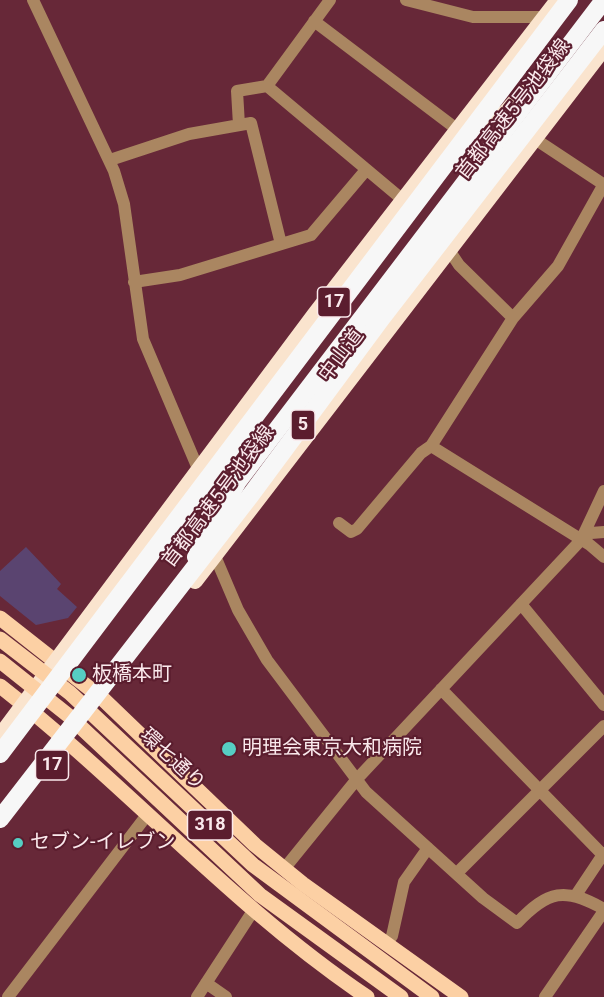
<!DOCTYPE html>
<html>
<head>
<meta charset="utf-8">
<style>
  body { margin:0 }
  canvas { display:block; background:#672838 }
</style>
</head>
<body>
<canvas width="604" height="997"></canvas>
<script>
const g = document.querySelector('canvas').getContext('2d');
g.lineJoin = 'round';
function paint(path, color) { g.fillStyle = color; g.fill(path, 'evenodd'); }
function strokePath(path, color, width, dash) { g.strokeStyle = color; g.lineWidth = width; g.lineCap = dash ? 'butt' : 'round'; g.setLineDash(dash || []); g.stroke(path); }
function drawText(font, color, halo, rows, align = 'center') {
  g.font = font + ' Roboto,"Noto Sans JP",sans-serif'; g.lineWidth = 4.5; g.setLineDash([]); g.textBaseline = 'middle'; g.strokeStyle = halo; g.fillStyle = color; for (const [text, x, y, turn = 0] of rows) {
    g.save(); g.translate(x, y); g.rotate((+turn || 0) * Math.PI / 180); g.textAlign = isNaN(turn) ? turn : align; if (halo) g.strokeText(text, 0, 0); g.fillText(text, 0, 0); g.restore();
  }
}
const green = new Path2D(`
  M 26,547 L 61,584 L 57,589 L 77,607 L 68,618 L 36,625 L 0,596 L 0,571 Z`);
const minor = new Path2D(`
  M 33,0 L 114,171 L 124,204 L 143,339 L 199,471
  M 406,0 L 473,17 L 545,17
  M 314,21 L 458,130
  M 267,86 L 403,200
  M 239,125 L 237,91 L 267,86 L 330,0
  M 535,139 L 603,184
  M 110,160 L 189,134 L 251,123 L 281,244
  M 604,184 L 558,266 L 513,318 L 431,446 L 590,545 L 604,557
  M 449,250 L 459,265 L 513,318
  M 134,282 L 180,275 L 311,235 L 366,170
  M 339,523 L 351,532 L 357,529 L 421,453 L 431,446
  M 581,540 L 591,533 L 604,532
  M 215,556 L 238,610 L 267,660 L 366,792 L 483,898 L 517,923 C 548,890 565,887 604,909
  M 521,604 L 604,705
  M 441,689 L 603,855
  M 284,869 L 357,779 L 581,540 L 604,491
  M 457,873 L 604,726
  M 576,895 L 604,853
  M 386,944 L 392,936 L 404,882 L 428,848
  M 206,983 L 226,997
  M 8,997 L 147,815
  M 197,997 L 253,911
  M 545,997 L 604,911`);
const primary = new Path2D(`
  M 0,618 L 103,699 L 255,845 L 303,884 L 461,997
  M 0,686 C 127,785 233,907 367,997`);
const trunk = new Path2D(`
  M 469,119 L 504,114 L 523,93
  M 195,581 L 604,48
  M 0,736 L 315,314 L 558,0`);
const motorway = new Path2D(`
  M 196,557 L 238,481 L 604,0`);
const primaryBridge = new Path2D(`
  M 0,639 L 70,693 L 253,865 L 432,997
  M 0,661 L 69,716 L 260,895 L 401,997`);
const motorwayBridge = new Path2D(`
  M 0,754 L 569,0
  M 0,819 L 250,496 L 381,319 L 604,30`);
const markers = [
  [79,675,8,"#56cec3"],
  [229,749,8,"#56cec3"],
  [18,843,6,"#56cec3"]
];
const shields = [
  [334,302,33],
  [303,425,24],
  [52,765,33],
  [210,825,45]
];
const shieldNames = [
  ["17",334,302],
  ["5",303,425],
  ["17",52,765],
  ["318",210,825]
];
const streetNames = [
  ["首都高速5号池袋線",514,110,-52],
  ["中山道",342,356,-53],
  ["首都高速5号池袋線",219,497,-53],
  ["環七通り",172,760,43]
];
const poiNames = [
  ["板橋本町",92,675],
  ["明理会東京大和病院",242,749],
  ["セブン-イレブン",30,843]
];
paint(green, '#5a4470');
strokePath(minor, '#aa8661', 12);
strokePath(primary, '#fcd0a4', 15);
strokePath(trunk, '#fae4ce', 16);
strokePath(motorway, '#f7f7f7', 18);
strokePath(primaryBridge, '#fcd0a4', 15);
strokePath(motorwayBridge, '#f7f7f7', 18);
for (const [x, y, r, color] of markers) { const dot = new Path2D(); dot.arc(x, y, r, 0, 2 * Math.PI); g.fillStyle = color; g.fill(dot); strokePath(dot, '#5b1d2e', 2); }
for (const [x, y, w] of shields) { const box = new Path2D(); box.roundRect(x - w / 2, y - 15, w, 30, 4.5); g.fillStyle = '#5b1d2e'; g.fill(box); strokePath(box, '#fae9ec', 1.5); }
drawText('bold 18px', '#fae9ec', null, shieldNames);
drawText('20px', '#fae9ec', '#5b1d2e', streetNames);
drawText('20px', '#fae9ec', '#5b1d2e', poiNames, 'left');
</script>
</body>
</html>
